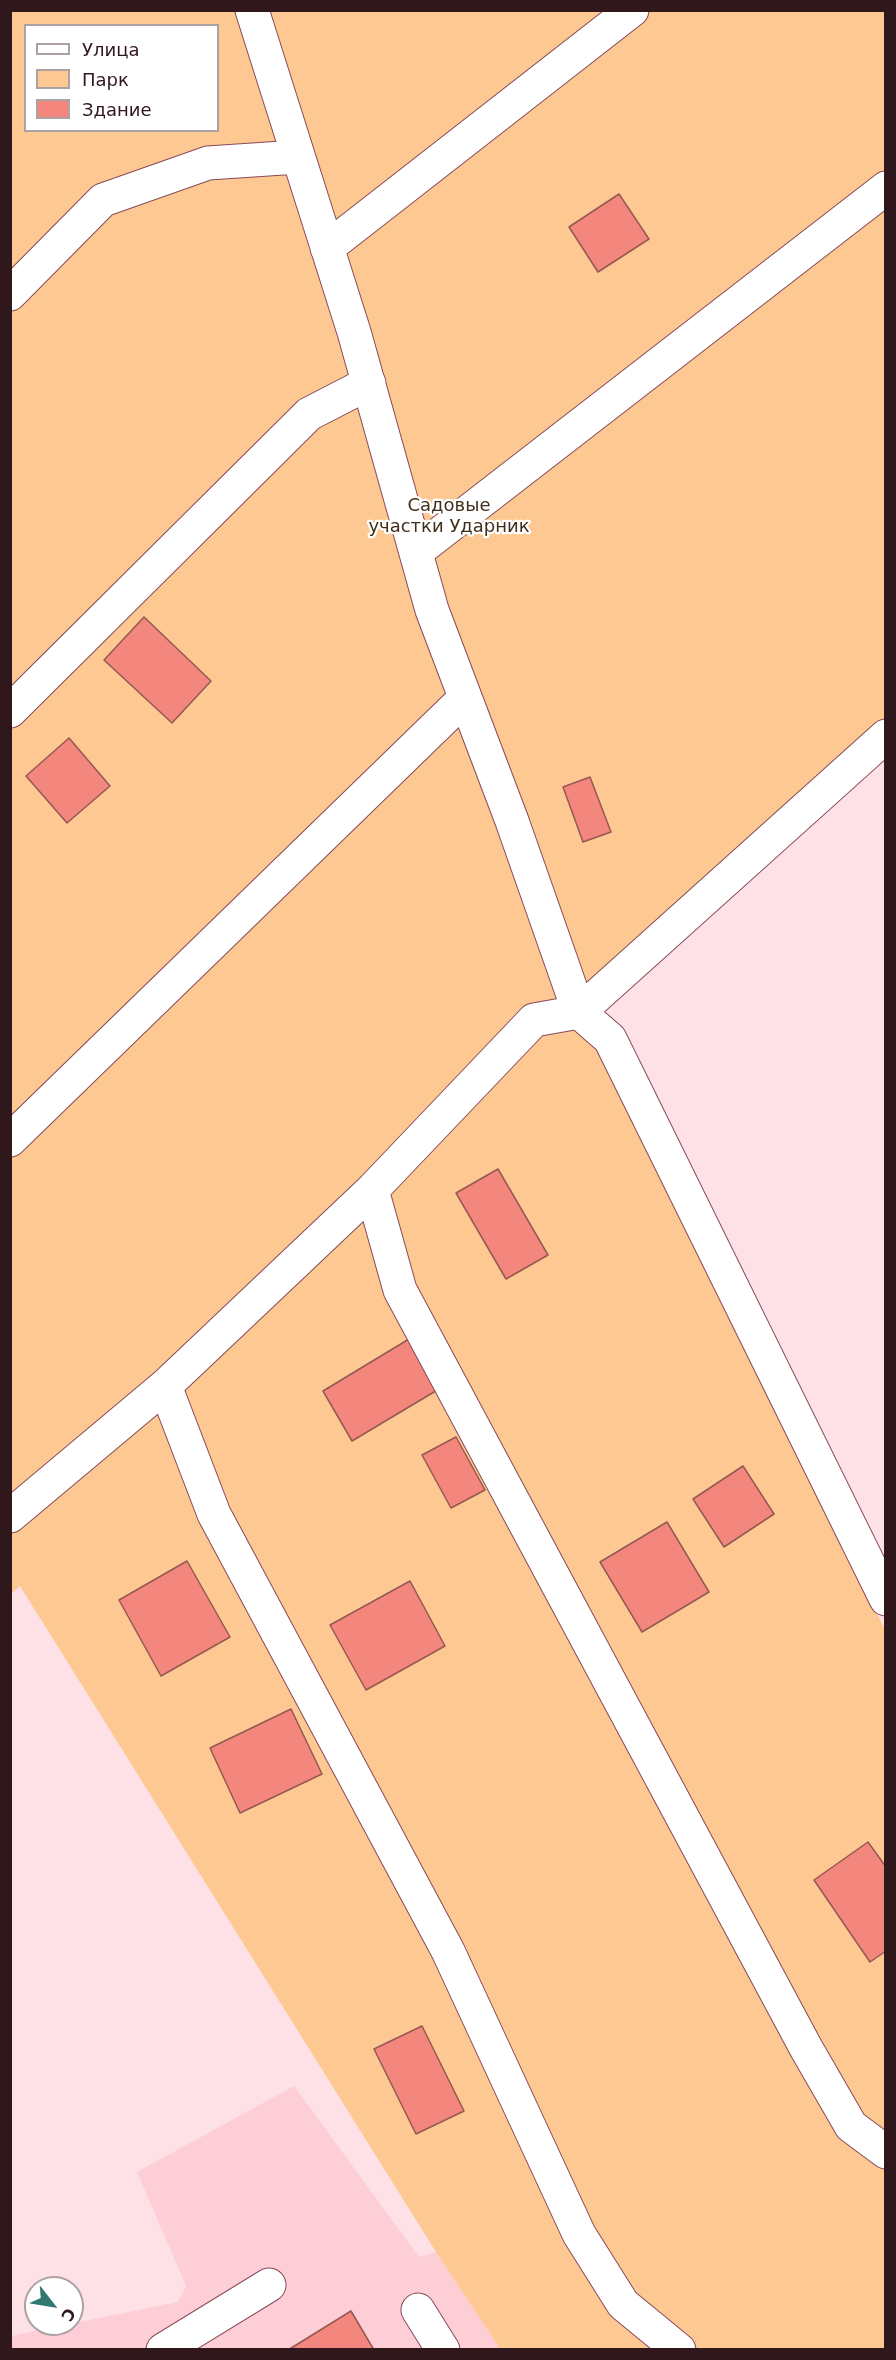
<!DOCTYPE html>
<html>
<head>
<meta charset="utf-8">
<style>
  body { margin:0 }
  #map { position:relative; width:896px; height:2360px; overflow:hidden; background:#fee1e6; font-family:"DejaVu Sans",sans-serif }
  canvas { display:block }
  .frame { position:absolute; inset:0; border:12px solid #30171c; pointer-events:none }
  .legend { position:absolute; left:24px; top:24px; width:195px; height:108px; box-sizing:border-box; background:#fff; border:2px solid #aca2a4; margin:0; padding:8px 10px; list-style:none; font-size:18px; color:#30171c }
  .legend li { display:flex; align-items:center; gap:12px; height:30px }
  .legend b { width:30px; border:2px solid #aca2a4 }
  .north { position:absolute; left:24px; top:2276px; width:60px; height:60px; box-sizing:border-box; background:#fff; border:2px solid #aca2a4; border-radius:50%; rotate:121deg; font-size:16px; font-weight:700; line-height:24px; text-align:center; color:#30171c }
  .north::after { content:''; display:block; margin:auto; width:21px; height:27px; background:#317871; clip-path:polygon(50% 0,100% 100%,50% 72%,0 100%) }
</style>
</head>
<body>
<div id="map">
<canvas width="896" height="2360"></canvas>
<div class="frame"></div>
<ul class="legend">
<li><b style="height:8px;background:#fff"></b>Улица</li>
<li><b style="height:16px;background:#fdc892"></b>Парк</li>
<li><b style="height:16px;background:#f4877d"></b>Здание</li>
</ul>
<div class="north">С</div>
</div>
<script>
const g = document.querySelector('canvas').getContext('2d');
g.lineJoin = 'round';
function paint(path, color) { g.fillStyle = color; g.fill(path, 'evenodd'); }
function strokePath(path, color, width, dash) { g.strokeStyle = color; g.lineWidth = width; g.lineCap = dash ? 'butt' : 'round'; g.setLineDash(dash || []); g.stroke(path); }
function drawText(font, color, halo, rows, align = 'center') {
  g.font = font + ' "DejaVu Sans",sans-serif'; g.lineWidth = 4.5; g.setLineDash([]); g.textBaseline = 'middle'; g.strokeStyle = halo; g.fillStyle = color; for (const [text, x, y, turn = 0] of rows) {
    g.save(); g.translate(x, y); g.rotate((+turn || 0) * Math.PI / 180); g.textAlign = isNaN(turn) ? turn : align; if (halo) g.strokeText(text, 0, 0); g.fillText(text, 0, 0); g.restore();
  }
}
const built = new Path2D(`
  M 294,2086 L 419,2257 L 436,2252 L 500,2349 L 11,2350 L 11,2336 L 178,2302 L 186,2286 L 137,2172 Z`);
const green = new Path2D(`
  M 11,11 L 885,11 L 885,720 L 579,1003 L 885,1630 L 885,2349 L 500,2349 L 436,2252 L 20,1586 L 11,1594 ZM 26,26 L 218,26 L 218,130 L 26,130 Z`);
const building = new Path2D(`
  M 619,194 L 649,239 L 598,272 L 569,227 Z
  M 144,617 L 211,681 L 172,723 L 104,660 Z
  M 69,738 L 110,786 L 67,823 L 26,776 Z
  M 590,777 L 611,832 L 583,842 L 563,787 Z
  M 498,1169 L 548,1255 L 506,1279 L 456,1193 Z
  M 409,1339 L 439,1389 L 352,1441 L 323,1391 Z
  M 456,1437 L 485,1490 L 451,1508 L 422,1455 Z
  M 743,1466 L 774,1514 L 724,1547 L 693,1499 Z
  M 667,1522 L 709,1592 L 642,1632 L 600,1562 Z
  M 187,1561 L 230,1637 L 161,1676 L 119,1600 Z
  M 410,1581 L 445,1646 L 366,1690 L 330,1625 Z
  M 291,1709 L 322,1774 L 240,1813 L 210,1748 Z
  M 868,1842 L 886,1867 L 886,1951 L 870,1962 L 814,1880 Z
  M 422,2026 L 464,2111 L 416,2134 L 374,2049 Z
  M 351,2311 L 374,2350 L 288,2350 Z`);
const minor = new Path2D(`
  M 327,248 L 632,10
  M 10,294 L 103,200 L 208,163 L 298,157
  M 416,552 L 886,188
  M 10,711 L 309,414 L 369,383
  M 886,736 L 579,1012 L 610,1039 L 886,1599
  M 10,1140 L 465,698
  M 372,1190 L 400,1290 L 806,2048 L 851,2126 L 886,2152
  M 165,1386 L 214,1514 L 448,1951 L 579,2234 L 623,2304 L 679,2350
  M 10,1516 L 165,1386 L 372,1190 L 534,1020 L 579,1012 L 512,821 L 432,610 L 354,332 L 252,10
  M 418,2310 L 443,2350
  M 163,2350 L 269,2285`);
const parkNames = [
  ["Садовые",449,506],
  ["участки Ударник",449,527]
];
paint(built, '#feced7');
paint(green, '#fdc892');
paint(building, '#f4877d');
strokePath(building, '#955852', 1.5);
strokePath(minor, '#874b59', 35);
strokePath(minor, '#fff', 33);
drawText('18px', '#412f1c', '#fff', parkNames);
</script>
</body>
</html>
